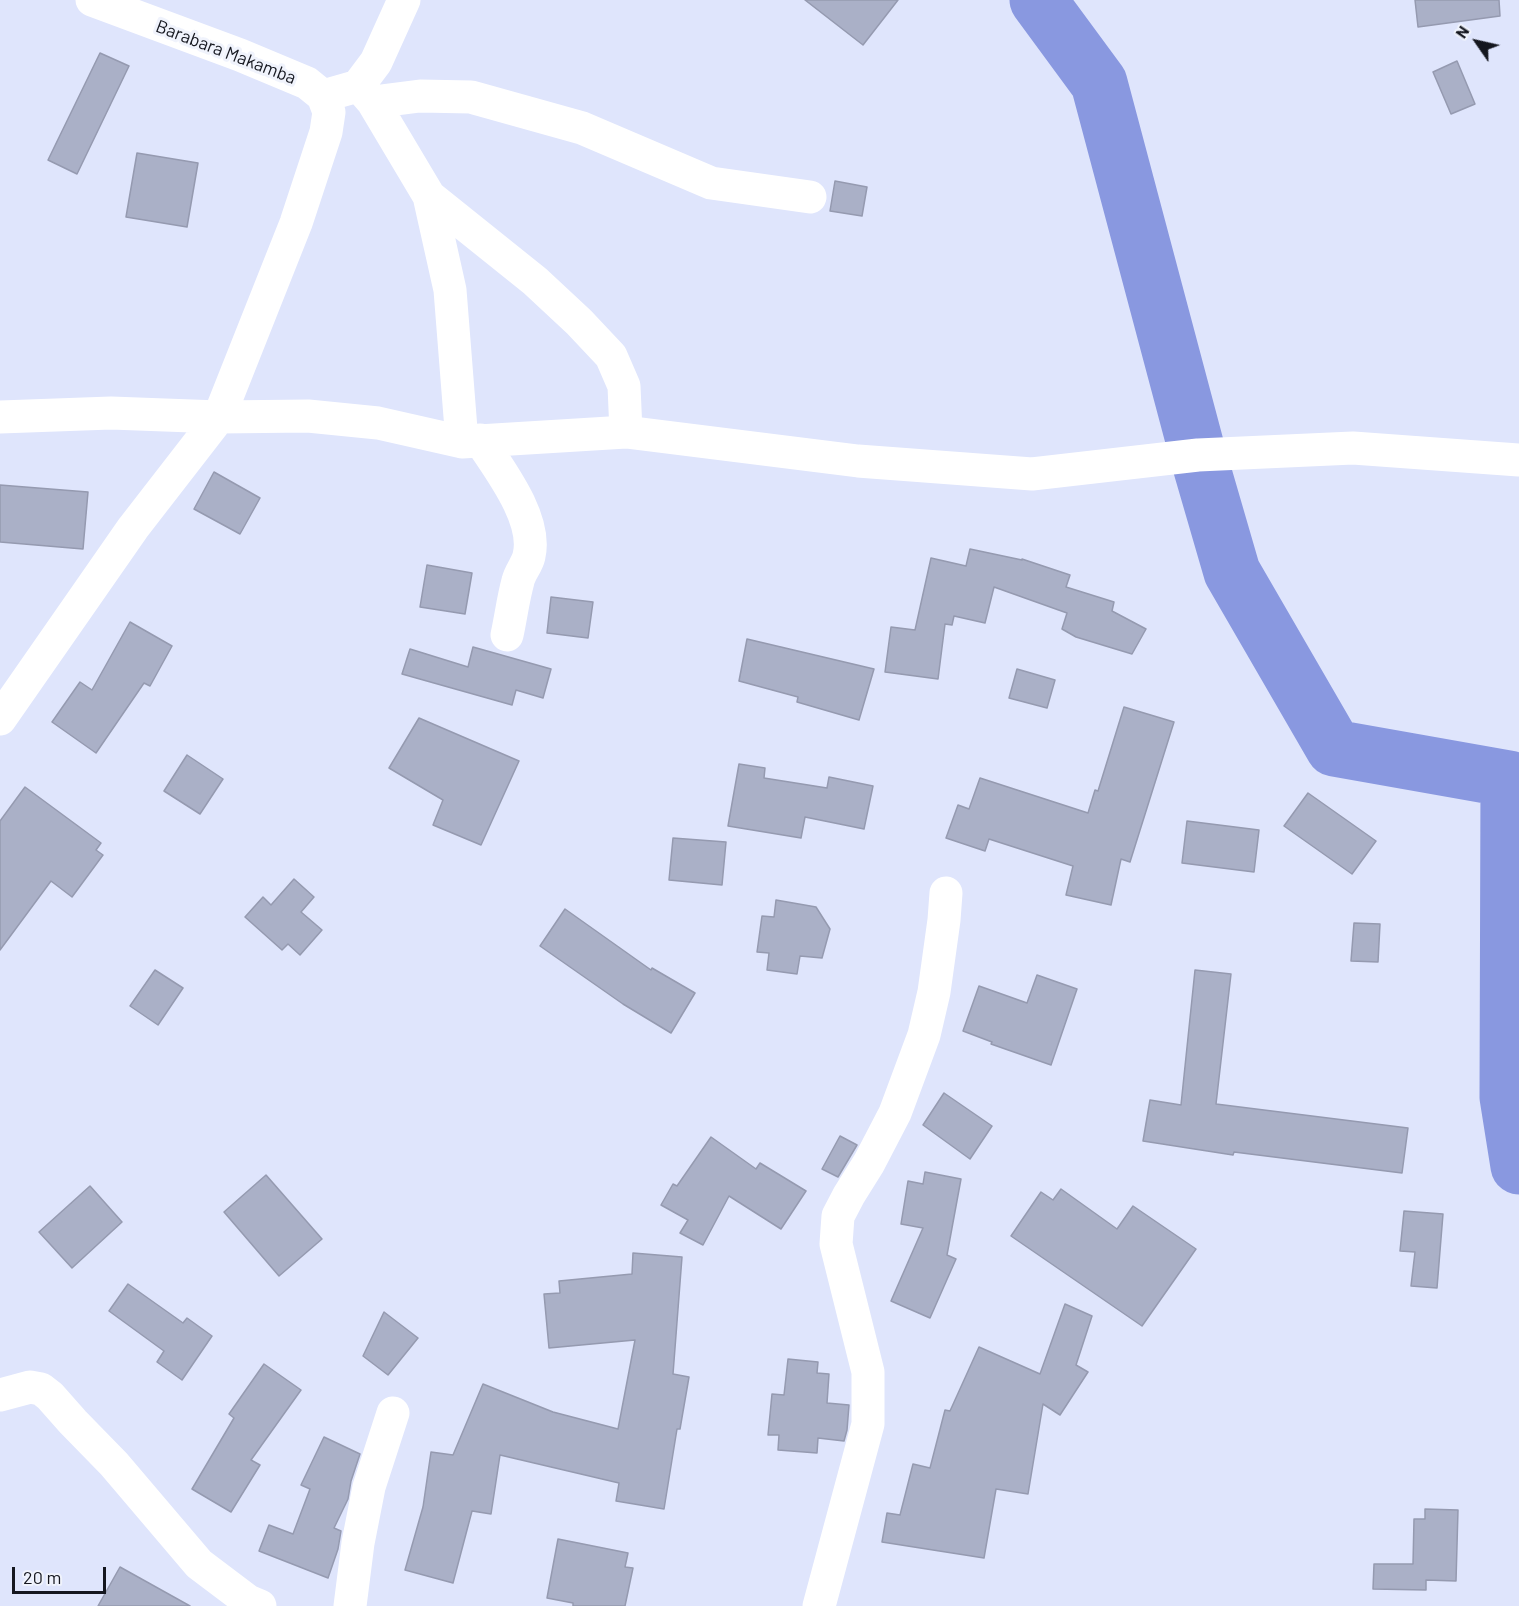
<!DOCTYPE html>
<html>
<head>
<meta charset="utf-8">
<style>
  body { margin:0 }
  #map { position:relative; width:1519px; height:1606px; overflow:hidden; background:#dfe5fc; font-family:Barlow,sans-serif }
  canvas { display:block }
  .north { position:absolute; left:1447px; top:12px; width:60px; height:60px; -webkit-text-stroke:4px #f0f3fc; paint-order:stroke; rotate:304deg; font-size:16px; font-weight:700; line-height:24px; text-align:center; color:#15171f }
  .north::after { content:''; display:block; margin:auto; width:21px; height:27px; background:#15171f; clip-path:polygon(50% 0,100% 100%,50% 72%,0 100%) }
  .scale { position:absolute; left:12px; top:1567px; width:94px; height:27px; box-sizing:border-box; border:3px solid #15171f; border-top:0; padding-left:8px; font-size:18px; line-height:21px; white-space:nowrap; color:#15171f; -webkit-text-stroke:4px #f0f3fc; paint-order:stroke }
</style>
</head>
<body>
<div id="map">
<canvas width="1519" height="1606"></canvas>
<div class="north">N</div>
<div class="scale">20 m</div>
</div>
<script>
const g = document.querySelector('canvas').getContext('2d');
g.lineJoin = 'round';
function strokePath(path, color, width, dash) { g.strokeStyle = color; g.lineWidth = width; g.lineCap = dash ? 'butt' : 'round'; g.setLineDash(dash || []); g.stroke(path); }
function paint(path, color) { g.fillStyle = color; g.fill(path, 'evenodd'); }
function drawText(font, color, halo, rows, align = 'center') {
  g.font = font + ' Barlow,sans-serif'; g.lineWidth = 6; g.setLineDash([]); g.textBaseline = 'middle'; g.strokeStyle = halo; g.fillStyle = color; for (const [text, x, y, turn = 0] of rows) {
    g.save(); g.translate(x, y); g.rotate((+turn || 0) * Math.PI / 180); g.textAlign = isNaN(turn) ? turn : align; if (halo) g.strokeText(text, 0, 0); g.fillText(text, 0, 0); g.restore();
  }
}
const river = new Path2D(`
  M 1038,0 L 1099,83 L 1198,455 L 1232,572 L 1334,748 L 1509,779 L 1508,1097 L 1519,1166`);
const building = new Path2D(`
  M 805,0 L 898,0 L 863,45 Z
  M 1415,0 L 1499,0 L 1500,16 L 1418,27 Z
  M 100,53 L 129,66 L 77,174 L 48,160 Z
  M 1457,61 L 1475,104 L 1451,114 L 1433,72 Z
  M 137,153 L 198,163 L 187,227 L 126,217 Z
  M 835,181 L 867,187 L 862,216 L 830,211 Z
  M 214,472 L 260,498 L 240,534 L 194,509 Z
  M 0,485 L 88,492 L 83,549 L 0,542 Z
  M 970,549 L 1022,560 L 1022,559 L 1070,575 L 1066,587 L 1114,602 L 1112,611 L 1146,629 L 1132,654 L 1076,637 L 1062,629 L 1067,613 L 994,587 L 985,623 L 954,616 L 952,625 L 945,624 L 938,679 L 885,672 L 891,627 L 915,630 L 931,558 L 966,566 Z
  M 427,565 L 472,573 L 465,614 L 420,607 Z
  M 551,597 L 593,602 L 588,638 L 547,633 Z
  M 130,622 L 172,646 L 150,686 L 144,683 L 96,753 L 52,722 L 80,682 L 92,690 Z
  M 747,639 L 874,669 L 859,720 L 797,702 L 798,697 L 739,681 Z
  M 473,647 L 551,669 L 543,698 L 516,690 L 512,705 L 402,674 L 410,649 L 468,667 Z
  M 1017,669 L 1055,680 L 1047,708 L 1009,698 Z
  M 1124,707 L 1174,722 L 1130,862 L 1121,859 L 1111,905 L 1066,895 L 1073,866 L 989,839 L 985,851 L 946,838 L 958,805 L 969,809 L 980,778 L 1088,813 L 1095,790 L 1098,791 Z
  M 419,718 L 519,761 L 481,845 L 433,825 L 443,800 L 389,768 Z
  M 187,755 L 223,779 L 200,814 L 164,791 Z
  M 739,764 L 765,768 L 764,778 L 827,788 L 829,777 L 873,786 L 864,829 L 805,817 L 801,838 L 728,826 Z
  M 25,787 L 101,843 L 96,850 L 103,855 L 72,897 L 51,881 L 0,950 L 0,821 Z
  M 1308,793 L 1376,841 L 1352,874 L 1284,826 Z
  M 1187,821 L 1259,830 L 1254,872 L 1182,863 Z
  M 673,838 L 726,842 L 722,885 L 669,880 Z
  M 294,879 L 314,897 L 301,912 L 322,930 L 300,955 L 288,944 L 282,950 L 245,917 L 263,897 L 271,905 Z
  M 776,900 L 816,907 L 830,929 L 822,958 L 800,956 L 797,974 L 767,970 L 769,953 L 757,952 L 762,916 L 774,917 Z
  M 565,909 L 651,970 L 652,968 L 695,993 L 671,1033 L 623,1004 L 540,946 Z
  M 1354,923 L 1380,924 L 1378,962 L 1351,961 Z
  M 155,970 L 183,988 L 158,1025 L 130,1006 Z
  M 1195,970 L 1231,974 L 1216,1104 L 1408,1128 L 1402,1173 L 1234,1152 L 1233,1155 L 1143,1141 L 1150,1100 L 1181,1105 Z
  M 1037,975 L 1077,989 L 1051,1065 L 991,1044 L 992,1042 L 963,1031 L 979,986 L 1027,1003 Z
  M 944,1093 L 992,1126 L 970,1159 L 923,1125 Z
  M 840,1136 L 857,1145 L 838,1177 L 822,1169 Z
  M 711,1137 L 756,1169 L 760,1163 L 806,1191 L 781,1229 L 729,1196 L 703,1245 L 680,1233 L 688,1220 L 661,1205 L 673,1184 L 677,1186 Z
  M 925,1172 L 961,1179 L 947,1255 L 956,1259 L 930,1318 L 891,1301 L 923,1228 L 901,1224 L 908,1181 L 923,1184 Z
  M 266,1175 L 322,1239 L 279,1276 L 224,1212 Z
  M 90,1186 L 122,1222 L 72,1268 L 39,1232 Z
  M 1061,1189 L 1117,1229 L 1133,1206 L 1196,1249 L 1142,1326 L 1011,1236 L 1041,1192 L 1053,1200 Z
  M 1404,1211 L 1443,1214 L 1437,1288 L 1411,1286 L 1415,1252 L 1400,1251 Z
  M 633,1253 L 682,1257 L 673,1374 L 689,1377 L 680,1429 L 677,1429 L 664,1509 L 616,1501 L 619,1483 L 500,1455 L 491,1514 L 472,1511 L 453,1583 L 405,1570 L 423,1507 L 431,1452 L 453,1455 L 483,1384 L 553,1412 L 618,1429 L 635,1340 L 549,1348 L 544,1294 L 560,1293 L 559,1281 L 632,1274 Z
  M 128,1284 L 183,1323 L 187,1318 L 212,1336 L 182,1380 L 157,1362 L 164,1351 L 109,1311 Z
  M 1065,1304 L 1092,1316 L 1076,1365 L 1088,1372 L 1060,1415 L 1043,1404 L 1028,1494 L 996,1489 L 984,1558 L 882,1542 L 887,1513 L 900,1515 L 913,1464 L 930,1468 L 945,1410 L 950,1411 L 979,1347 L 1040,1374 Z
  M 384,1312 L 418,1338 L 388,1375 L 363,1356 Z
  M 788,1359 L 818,1362 L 817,1373 L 829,1374 L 827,1403 L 849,1405 L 847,1430 L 844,1441 L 818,1438 L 817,1453 L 778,1450 L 779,1435 L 768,1435 L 772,1394 L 784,1395 Z
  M 264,1364 L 301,1390 L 251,1460 L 260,1465 L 231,1512 L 192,1489 L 234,1418 L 229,1414 Z
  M 324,1437 L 360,1454 L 351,1481 L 348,1499 L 334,1528 L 341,1531 L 338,1549 L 328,1578 L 259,1551 L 269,1525 L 293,1534 L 310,1489 L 301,1485 Z
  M 1425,1509 L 1458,1510 L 1456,1581 L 1426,1580 L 1426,1590 L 1373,1589 L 1374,1564 L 1413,1564 L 1414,1519 L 1425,1519 Z
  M 558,1539 L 628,1553 L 625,1567 L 633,1568 L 625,1606 L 573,1606 L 573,1603 L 547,1598 Z
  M 120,1567 L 190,1606 L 98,1606 Z`);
const street = new Path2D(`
  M 92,0 L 240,55 L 307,83 L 323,96
  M 359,86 L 373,102 L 429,196 L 450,290 L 462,442
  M 373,102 L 420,96 L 471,97 L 582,128 L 711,183 L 810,197
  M 429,196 L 535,281 L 579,322 L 611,356 L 624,386 L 626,432
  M 0,417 L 111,413 L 219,417 L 308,416 L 378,423 L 462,442 L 626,432 L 858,461 L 1032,474 L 1198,455 L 1353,448 L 1519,460
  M 480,440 C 499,469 538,519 529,556 C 527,565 520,572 518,581 C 513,599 511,617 507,635
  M 0,719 L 133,528 L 219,417 L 296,223 L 326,132 L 329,112 L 323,96 L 358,86 L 376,62 L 404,0
  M 0,1395 L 30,1387 L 41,1389 L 50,1396 L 73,1422 L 114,1464 L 199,1564 L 248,1601 L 260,1606
  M 350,1606 L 358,1543 L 369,1487 L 393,1413
  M 819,1606 L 868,1424 L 868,1372 L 836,1244 L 838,1216 L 849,1195 L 869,1163 L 895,1113 L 924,1035 L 934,992 L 944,920 L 946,893`);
const streetNames = [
  ["Barabara Makamba",226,52,21]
];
strokePath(river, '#8998e0', 57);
paint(building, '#aab0c7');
strokePath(building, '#959ab0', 1.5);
strokePath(street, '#fff', 33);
drawText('18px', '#15171f', '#f0f3fc', streetNames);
</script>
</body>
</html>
